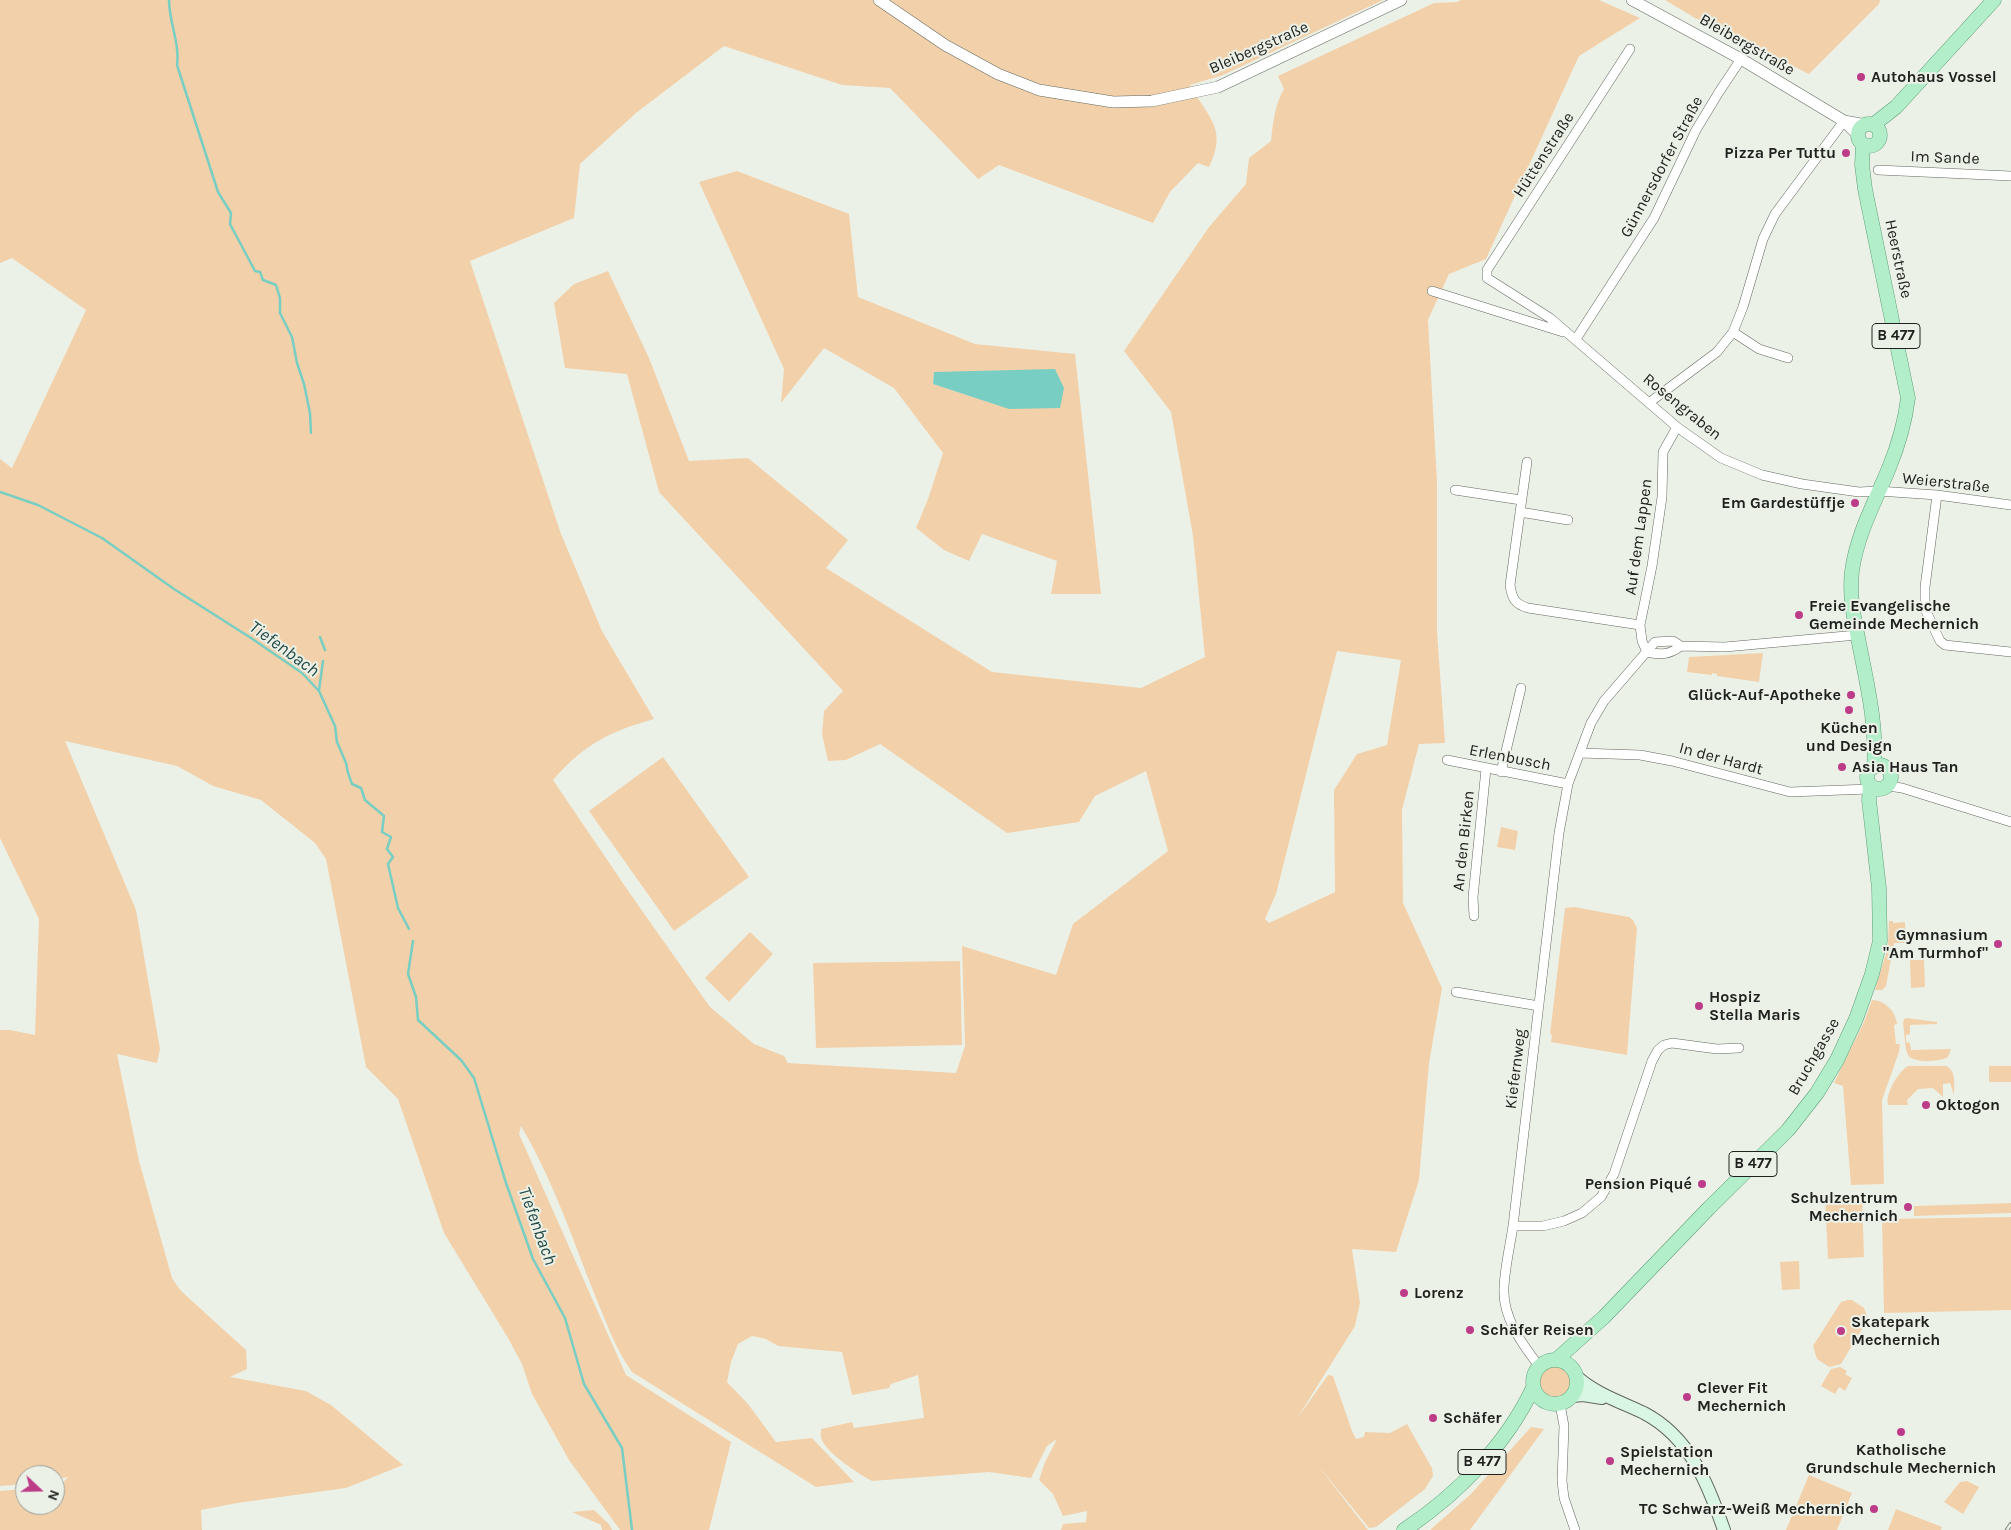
<!DOCTYPE html>
<html>
<head>
<meta charset="utf-8">
<style>
  body { margin:0 }
  #map { position:relative; width:2011px; height:1530px; overflow:hidden; background:#ecf1e8; font-family:Karla,sans-serif }
  canvas { display:block }
  .north { position:absolute; left:15px; top:1465px; width:50px; height:50px; box-sizing:border-box; background:#ecf1e8; border:1px solid #9b9e98; border-radius:50%; rotate:111deg; font-size:14px; font-weight:700; line-height:20px; text-align:center; color:#21221f }
  .north::after { content:''; display:block; margin:auto; width:18px; height:22px; background:#bc3c88; clip-path:polygon(50% 0,100% 100%,50% 72%,0 100%) }
</style>
</head>
<body>
<div id="map">
<canvas width="2011" height="1530"></canvas>
<div class="north">N</div>
</div>
<script>
const g = document.querySelector('canvas').getContext('2d');
g.lineJoin = 'round';
function paint(path, color) { g.fillStyle = color; g.fill(path, 'evenodd'); }
function strokePath(path, color, width, dash) { g.strokeStyle = color; g.lineWidth = width; g.lineCap = dash ? 'butt' : 'round'; g.setLineDash(dash || []); g.stroke(path); }
function drawText(font, color, halo, rows, align = 'center') {
  g.font = font + ' Karla,sans-serif'; g.lineWidth = 4; g.setLineDash([]); g.textBaseline = 'middle'; g.strokeStyle = halo; g.fillStyle = color; for (const [text, x, y, turn = 0] of rows) {
    g.save(); g.translate(x, y); g.rotate((+turn || 0) * Math.PI / 180); g.textAlign = isNaN(turn) ? turn : align; if (halo) g.strokeText(text, 0, 0); g.fillText(text, 0, 0); g.restore();
  }
}
const green = new Path2D(`
  M 0,0 L 1383,0 L 1223,75 L 1190,85 C 1208,118 1228,128 1209,167 L 1198,163 L 1170,192 L 1153,223 L 999,165 L 978,179 L 890,88 L 842,85 L 724,46 L 636,113 L 580,164 L 574,218 L 470,261 L 561,534 L 602,631 L 654,719 C 608,732 585,744 553,780 L 631,895 L 710,1007 L 754,1044 L 784,1056 L 788,1063 L 956,1073 L 965,1046 L 962,946 L 1056,975 L 1073,924 L 1168,851 L 1146,771 L 1095,796 L 1079,822 L 1007,833 L 880,744 L 846,760 L 828,761 L 822,734 L 824,711 L 843,691 L 659,492 L 627,374 L 565,368 L 554,303 L 574,284 L 608,271 L 649,358 L 689,461 L 748,458 L 848,540 L 826,568 L 992,672 L 1141,688 L 1205,657 L 1193,536 L 1171,412 L 1124,351 L 1209,227 L 1246,184 L 1249,158 L 1271,141 C 1273,122 1275,104 1284,89 L 1278,76 L 1434,3 L 1457,2 L 1461,0 L 1599,0 L 1640,18 L 1579,56 L 1486,259 L 1449,274 L 1428,320 L 1437,482 L 1437,632 L 1445,743 L 1419,744 L 1402,810 L 1403,903 L 1442,988 L 1429,1063 L 1419,1180 L 1396,1252 L 1352,1249 L 1360,1303 L 1355,1326 L 1296,1420 L 1328,1375 L 1333,1376 L 1352,1431 L 1356,1439 L 1364,1437 L 1365,1432 L 1390,1433 L 1407,1424 L 1432,1468 L 1433,1476 L 1425,1489 L 1376,1527 L 1369,1528 L 1316,1463 L 1368,1530 L 1061,1530 L 1063,1524 L 1086,1522 L 1087,1511 L 1063,1516 L 1053,1494 L 1039,1480 L 1045,1462 L 1057,1439 L 1047,1446 L 1031,1478 L 989,1472 L 872,1481 C 859,1474 824,1452 821,1437 C 820,1435 821,1432 821,1429 L 852,1422 L 854,1428 L 924,1418 L 918,1375 L 891,1384 L 889,1388 L 852,1395 L 842,1352 L 778,1346 L 766,1339 L 752,1336 L 738,1344 L 731,1362 L 727,1382 L 748,1404 L 776,1442 L 812,1438 L 854,1482 L 816,1487 L 632,1372 C 615,1349 605,1319 594,1293 C 572,1237 552,1178 521,1126 L 519,1134 L 626,1375 L 731,1442 L 709,1530 L 620,1530 L 569,1460 L 532,1394 L 522,1364 L 508,1338 L 444,1233 L 398,1099 L 366,1067 L 326,859 L 315,843 L 261,800 L 213,786 L 177,766 L 65,741 L 136,910 L 160,1049 L 157,1063 L 117,1054 L 139,1161 L 172,1278 L 181,1291 L 246,1350 L 247,1369 L 230,1377 L 306,1391 L 331,1405 L 403,1465 L 346,1488 L 237,1503 L 201,1510 L 202,1530 L 0,1530 L 0,1491 L 25,1489 L 25,1505 L 55,1505 L 55,1485 L 62,1484 L 68,1477 L 55,1479 L 55,1475 L 25,1475 L 25,1484 L 0,1486 L 0,1030 L 10,1030 L 35,1035 L 39,919 L 0,838 L 0,459 L 12,468 L 86,310 L 12,258 L 0,263 ZM 1337,651 L 1401,660 L 1387,745 L 1357,754 L 1334,790 L 1335,892 L 1269,923 L 1265,919 L 1276,894 Z
  M 1665,0 L 1880,0 L 1879,4 L 1809,74 L 1695,18 Z
  M 737,171 L 849,214 L 858,297 L 975,344 L 1075,354 L 1101,594 L 1051,594 L 1057,561 L 982,534 L 969,561 L 944,550 L 916,528 L 928,499 L 943,453 L 894,388 L 824,348 L 781,403 L 784,369 L 699,182 ZM 934,372 L 1010,409 L 933,384 Z
  M 1763,653 L 1759,682 L 1717,676 L 1717,674 L 1712,673 L 1712,675 L 1687,672 L 1689,657 Z
  M 663,757 L 749,877 L 674,931 L 589,811 Z
  M 1501,827 L 1518,831 L 1515,850 L 1497,847 Z
  M 1574,907 L 1629,917 L 1633,920 L 1637,928 L 1627,1055 L 1551,1042 L 1552,1035 L 1550,1034 L 1565,908 Z
  M 1889,921 L 1893,921 L 1893,923 L 1905,922 L 1906,943 L 1894,943 L 1886,986 L 1882,990 L 1875,990 L 1888,947 Z
  M 750,932 L 773,954 L 729,1002 L 705,978 Z
  M 1924,960 L 1925,987 L 1911,988 L 1910,960 Z
  M 960,961 L 962,1045 L 816,1048 L 813,963 Z
  M 1872,1000 C 1885,1000 1896,1012 1897,1024 L 1894,1025 L 1896,1044 L 1900,1044 L 1899,1052 L 1882,1100 L 1884,1184 L 1851,1185 L 1843,1086 L 1834,1083 L 1864,1022 Z
  M 1907,1018 L 1937,1022 L 1937,1024 L 1910,1025 L 1910,1034 L 1906,1035 L 1906,1042 L 1910,1043 L 1911,1050 L 1951,1049 L 1948,1057 C 1938,1062 1919,1063 1909,1057 L 1906,1050 L 1903,1023 L 1904,1019 Z
  M 1908,1066 L 1946,1066 C 1957,1071 1954,1085 1954,1095 L 1950,1083 L 1943,1084 L 1943,1097 L 1933,1088 L 1918,1089 L 1907,1100 L 1908,1105 L 1888,1105 C 1885,1094 1898,1072 1908,1066 Z
  M 1989,1066 L 2011,1066 L 2011,1082 L 1989,1082 Z
  M 1862,1196 L 1864,1257 L 1828,1259 L 1825,1198 Z
  M 2011,1203 L 2011,1213 L 1914,1216 L 1914,1206 Z
  M 2011,1217 L 2011,1310 L 1884,1313 L 1882,1219 Z
  M 1799,1261 L 1800,1289 L 1782,1290 L 1780,1262 Z
  M 1848,1300 L 1852,1300 L 1864,1308 L 1868,1319 L 1841,1364 L 1829,1367 L 1817,1359 L 1813,1346 L 1841,1302 Z
  M1537 1383a17 17 0 1 1 34 0a17 17 0 1 1-34 0Z
  M 1840,1367 L 1847,1371 L 1845,1374 L 1852,1378 L 1845,1391 L 1839,1387 L 1835,1394 L 1821,1386 L 1831,1369 Z
  M 1531,1427 L 1544,1429 L 1470,1530 L 1430,1530 L 1471,1494 Z
  M 1809,1475 L 1852,1493 L 1837,1530 L 1786,1530 Z
  M 1967,1481 L 1979,1487 L 1963,1514 L 1944,1502 L 1960,1482 Z
  M 1896,1509 L 1942,1527 L 1941,1530 L 1888,1530 Z
  M 594,1510 L 609,1524 L 612,1530 L 602,1530 L 601,1525 L 572,1512 Z`);
const water = new Path2D(`
  M 1055,369 L 1064,388 L 1060,408 L 1009,409 L 933,384 L 934,372 Z`);
const stream = new Path2D(`
  M 169,0 C 169,22 180,43 177,65 L 218,192 L 231,213 L 230,224 L 255,271 L 260,272 L 263,280 L 276,285 L 280,298 L 280,313 L 292,337 L 297,363 L 304,384 L 310,413 L 311,433
  M 0,492 L 38,505 L 102,538 L 174,589 L 251,638 L 302,673 L 319,691 L 335,726 L 337,742 L 346,763 L 348,773 L 352,784 L 361,788 L 365,800 L 384,816 L 382,832 L 391,837 L 387,849 L 393,857 L 388,864 L 398,908 L 409,929
  M 320,637 L 325,650
  M 319,690 L 323,661
  M 413,941 L 408,974 L 416,997 L 418,1020 L 461,1060 L 474,1078 L 506,1183 L 533,1259 L 565,1318 L 584,1384 L 622,1448 L 632,1530`);
const minor = new Path2D(`
  M 1630,49 L 1487,270 L 1487,278 L 1550,318 L 1677,427 L 1721,458 L 1762,475 L 1802,484 L 1859,492 L 1878,491 L 1937,495 L 2011,505
  M 1878,170 L 2011,176
  M 1432,291 L 1563,332
  M 1733,332 L 1759,349 L 1788,358
  M 1576,339 L 1654,218 L 1696,130 L 1719,92 L 1741,59
  M 1650,402 L 1717,352 L 1733,332 L 1743,307 L 1763,239 L 1775,214 L 1844,121
  M 1527,462 L 1510,585 C 1512,599 1515,604 1528,608 L 1640,625 L 1642,641 L 1647,652
  M 1455,490 L 1521,500
  M 1937,495 L 1925,587 L 1925,609 L 1940,641 L 1945,645 L 2011,652
  M 1520,512 L 1568,520
  M 1640,625 L 1652,566 L 1662,497 L 1663,452 L 1677,427
  M 1647,652 C 1661,655 1669,655 1681,646
  M 1580,753 L 1640,755 L 1672,761 L 1790,792 L 1870,789
  M 1447,760 L 1568,784
  M 1501,772 L 1521,688
  M 1888,786 L 1902,788 L 2011,822
  M 1474,916 L 1473,897 L 1486,769
  M 1456,992 L 1539,1006
  M 1513,1226 L 1543,1226 L 1564,1221 L 1582,1213 L 1601,1197 L 1614,1174 L 1652,1061 L 1658,1050 L 1664,1045 L 1672,1043 L 1717,1049 L 1739,1048
  M 1539,1366 C 1522,1344 1502,1317 1504,1287 C 1505,1267 1510,1246 1513,1226 L 1559,833 L 1568,784 L 1591,723 L 1604,701 L 1655,642 L 1673,641 L 1681,646 L 1725,647 L 1857,635
  M 1560,1404 L 1564,1426 L 1562,1481 L 1564,1498 L 1575,1530`);
const tertiary = new Path2D(`
  M 879,0 L 945,45 L 998,74 L 1039,90 L 1113,102 L 1152,101 L 1218,87 L 1401,0
  M 1632,0 L 1741,59 L 1844,121 L 1858,135
  M 1844,121 L 1866,125`);
const secondary = new Path2D(`
  M 1577,1377 C 1596,1394 1621,1402 1644,1413 C 1690,1437 1708,1484 1724,1530
  M 1573,1396 L 1583,1395 L 1602,1398`);
const primary = new Path2D(`
  M1858 135a11 11 0 1 1 22 0a11 11 0 1 1-22 0Z
  M 1873,125 L 1896,107 L 1994,0
  M 1863,144 L 1862,165 L 1865,189 L 1908,398 C 1905,422 1898,446 1889,468 C 1875,502 1857,534 1852,571 C 1849,596 1854,619 1859,643 C 1867,684 1877,725 1874,767
  M1867 777a12 12 0 1 1 24 0a12 12 0 1 1-24 0Z
  M1533 1382a22 22 0 1 1 44 0a22 22 0 1 1-44 0Z
  M 1556,1360 L 1604,1317 L 1709,1208 L 1788,1130 L 1817,1093 L 1837,1060 L 1856,1019 L 1872,974 L 1880,941 L 1879,888 L 1869,800 L 1870,785
  M 1404,1530 C 1457,1495 1506,1445 1533,1388`);
const rail = new Path2D(`
  M 2007,1530 L 2011,1524`);
const markers = [
  [1861,77,5,"#bc3c88"],
  [1846,153,5,"#bc3c88"],
  [1855,503,5,"#bc3c88"],
  [1799,615,5,"#bc3c88"],
  [1851,695,5,"#bc3c88"],
  [1849,710,5,"#bc3c88"],
  [1842,767,5,"#bc3c88"],
  [1998,944,5,"#bc3c88"],
  [1699,1006,5,"#bc3c88"],
  [1926,1105,5,"#bc3c88"],
  [1702,1184,5,"#bc3c88"],
  [1908,1207,5,"#bc3c88"],
  [1404,1293,5,"#bc3c88"],
  [1470,1330,5,"#bc3c88"],
  [1841,1331,5,"#bc3c88"],
  [1687,1397,5,"#bc3c88"],
  [1433,1418,5,"#bc3c88"],
  [1901,1432,5,"#bc3c88"],
  [1610,1461,5,"#bc3c88"],
  [1874,1509,5,"#bc3c88"]
];
const shields = [
  [1896,336,48],
  [1753,1164,48],
  [1482,1462,48]
];
const shieldNames = [
  ["B 477",1896,336],
  ["B 477",1753,1164],
  ["B 477",1482,1462]
];
const streetNames = [
  ["Bleibergstraße",1747,45,30],
  ["Bleibergstraße",1259,48,-24],
  ["Hüttenstraße",1544,155,-57],
  ["Im Sande",1945,158,2],
  ["Günnersdorfer Straße",1662,167,-62],
  ["Heerstraße",1898,259,78],
  ["Rosengraben",1682,407,39],
  ["Weierstraße",1946,483,6],
  ["Auf dem Lappen",1639,537,-82],
  ["Erlenbusch",1510,758,11],
  ["In der Hardt",1721,759,15],
  ["An den Birken",1464,841,-84],
  ["Bruchgasse",1814,1057,-60],
  ["Kiefernweg",1516,1069,-83]
];
const poiNames = [
  ["Autohaus Vossel",1871,77],
  ["Pizza Per Tuttu",1836,153,"right"],
  ["Em Gardestüffje",1845,503,"right"],
  ["Freie Evangelische",1809,606],
  ["Gemeinde Mechernich",1809,624],
  ["Glück-Auf-Apotheke",1841,695,"right"],
  ["Küchen",1849,728,"center"],
  ["und Design",1849,746,"center"],
  ["Asia Haus Tan",1852,767],
  ["Gymnasium",1988,935,"right"],
  ["\"Am Turmhof\"",1988,953,"right"],
  ["Hospiz",1709,997],
  ["Stella Maris",1709,1015],
  ["Oktogon",1936,1105],
  ["Pension Piqué",1692,1184,"right"],
  ["Schulzentrum",1898,1198,"right"],
  ["Mechernich",1898,1216,"right"],
  ["Lorenz",1414,1293],
  ["Skatepark",1851,1322],
  ["Mechernich",1851,1340],
  ["Schäfer Reisen",1480,1330],
  ["Clever Fit",1697,1388],
  ["Mechernich",1697,1406],
  ["Schäfer",1443,1418],
  ["Katholische",1901,1450,"center"],
  ["Grundschule Mechernich",1901,1468,"center"],
  ["Spielstation",1620,1452],
  ["Mechernich",1620,1470],
  ["TC Schwarz-Weiß Mechernich",1864,1509,"right"]
];
const waterNames = [
  ["Tiefenbach",284,649,36],
  ["Tiefenbach",537,1226,70]
];
paint(green, '#f2d1aa');
paint(water, '#78cec2');
strokePath(stream, '#78cec2', 2.5);
strokePath(minor, '#63675f', 10);
strokePath(tertiary, '#63675f', 12);
strokePath(secondary, '#63675f', 14);
strokePath(primary, '#5e9f77', 15);
strokePath(minor, '#fff', 9);
strokePath(tertiary, '#fff', 11);
strokePath(secondary, '#d9f6e5', 12);
strokePath(primary, '#b2eeca', 14);
strokePath(rail, '#858882', 4.5);
strokePath(rail, '#ecf1e8', 2.5, [8]);
for (const [x, y, r, color] of markers) { const dot = new Path2D(); dot.arc(x, y, r, 0, 2 * Math.PI); g.fillStyle = color; g.fill(dot); strokePath(dot, '#ecf1e8', 2); }
for (const [x, y, w] of shields) { const box = new Path2D(); box.roundRect(x - w / 2, y - 12.5, w, 25, 4); g.fillStyle = '#ecf1e8'; g.fill(box); strokePath(box, '#21221f', 1); }
drawText('bold 15px', '#21221f', null, shieldNames);
drawText('16px', '#21221f', '#ecf1e8', streetNames);
drawText('bold 16px', '#21221f', '#ecf1e8', poiNames, 'left');
drawText('italic 18px', '#234b46', '#ecf1e8', waterNames);
</script>
</body>
</html>
